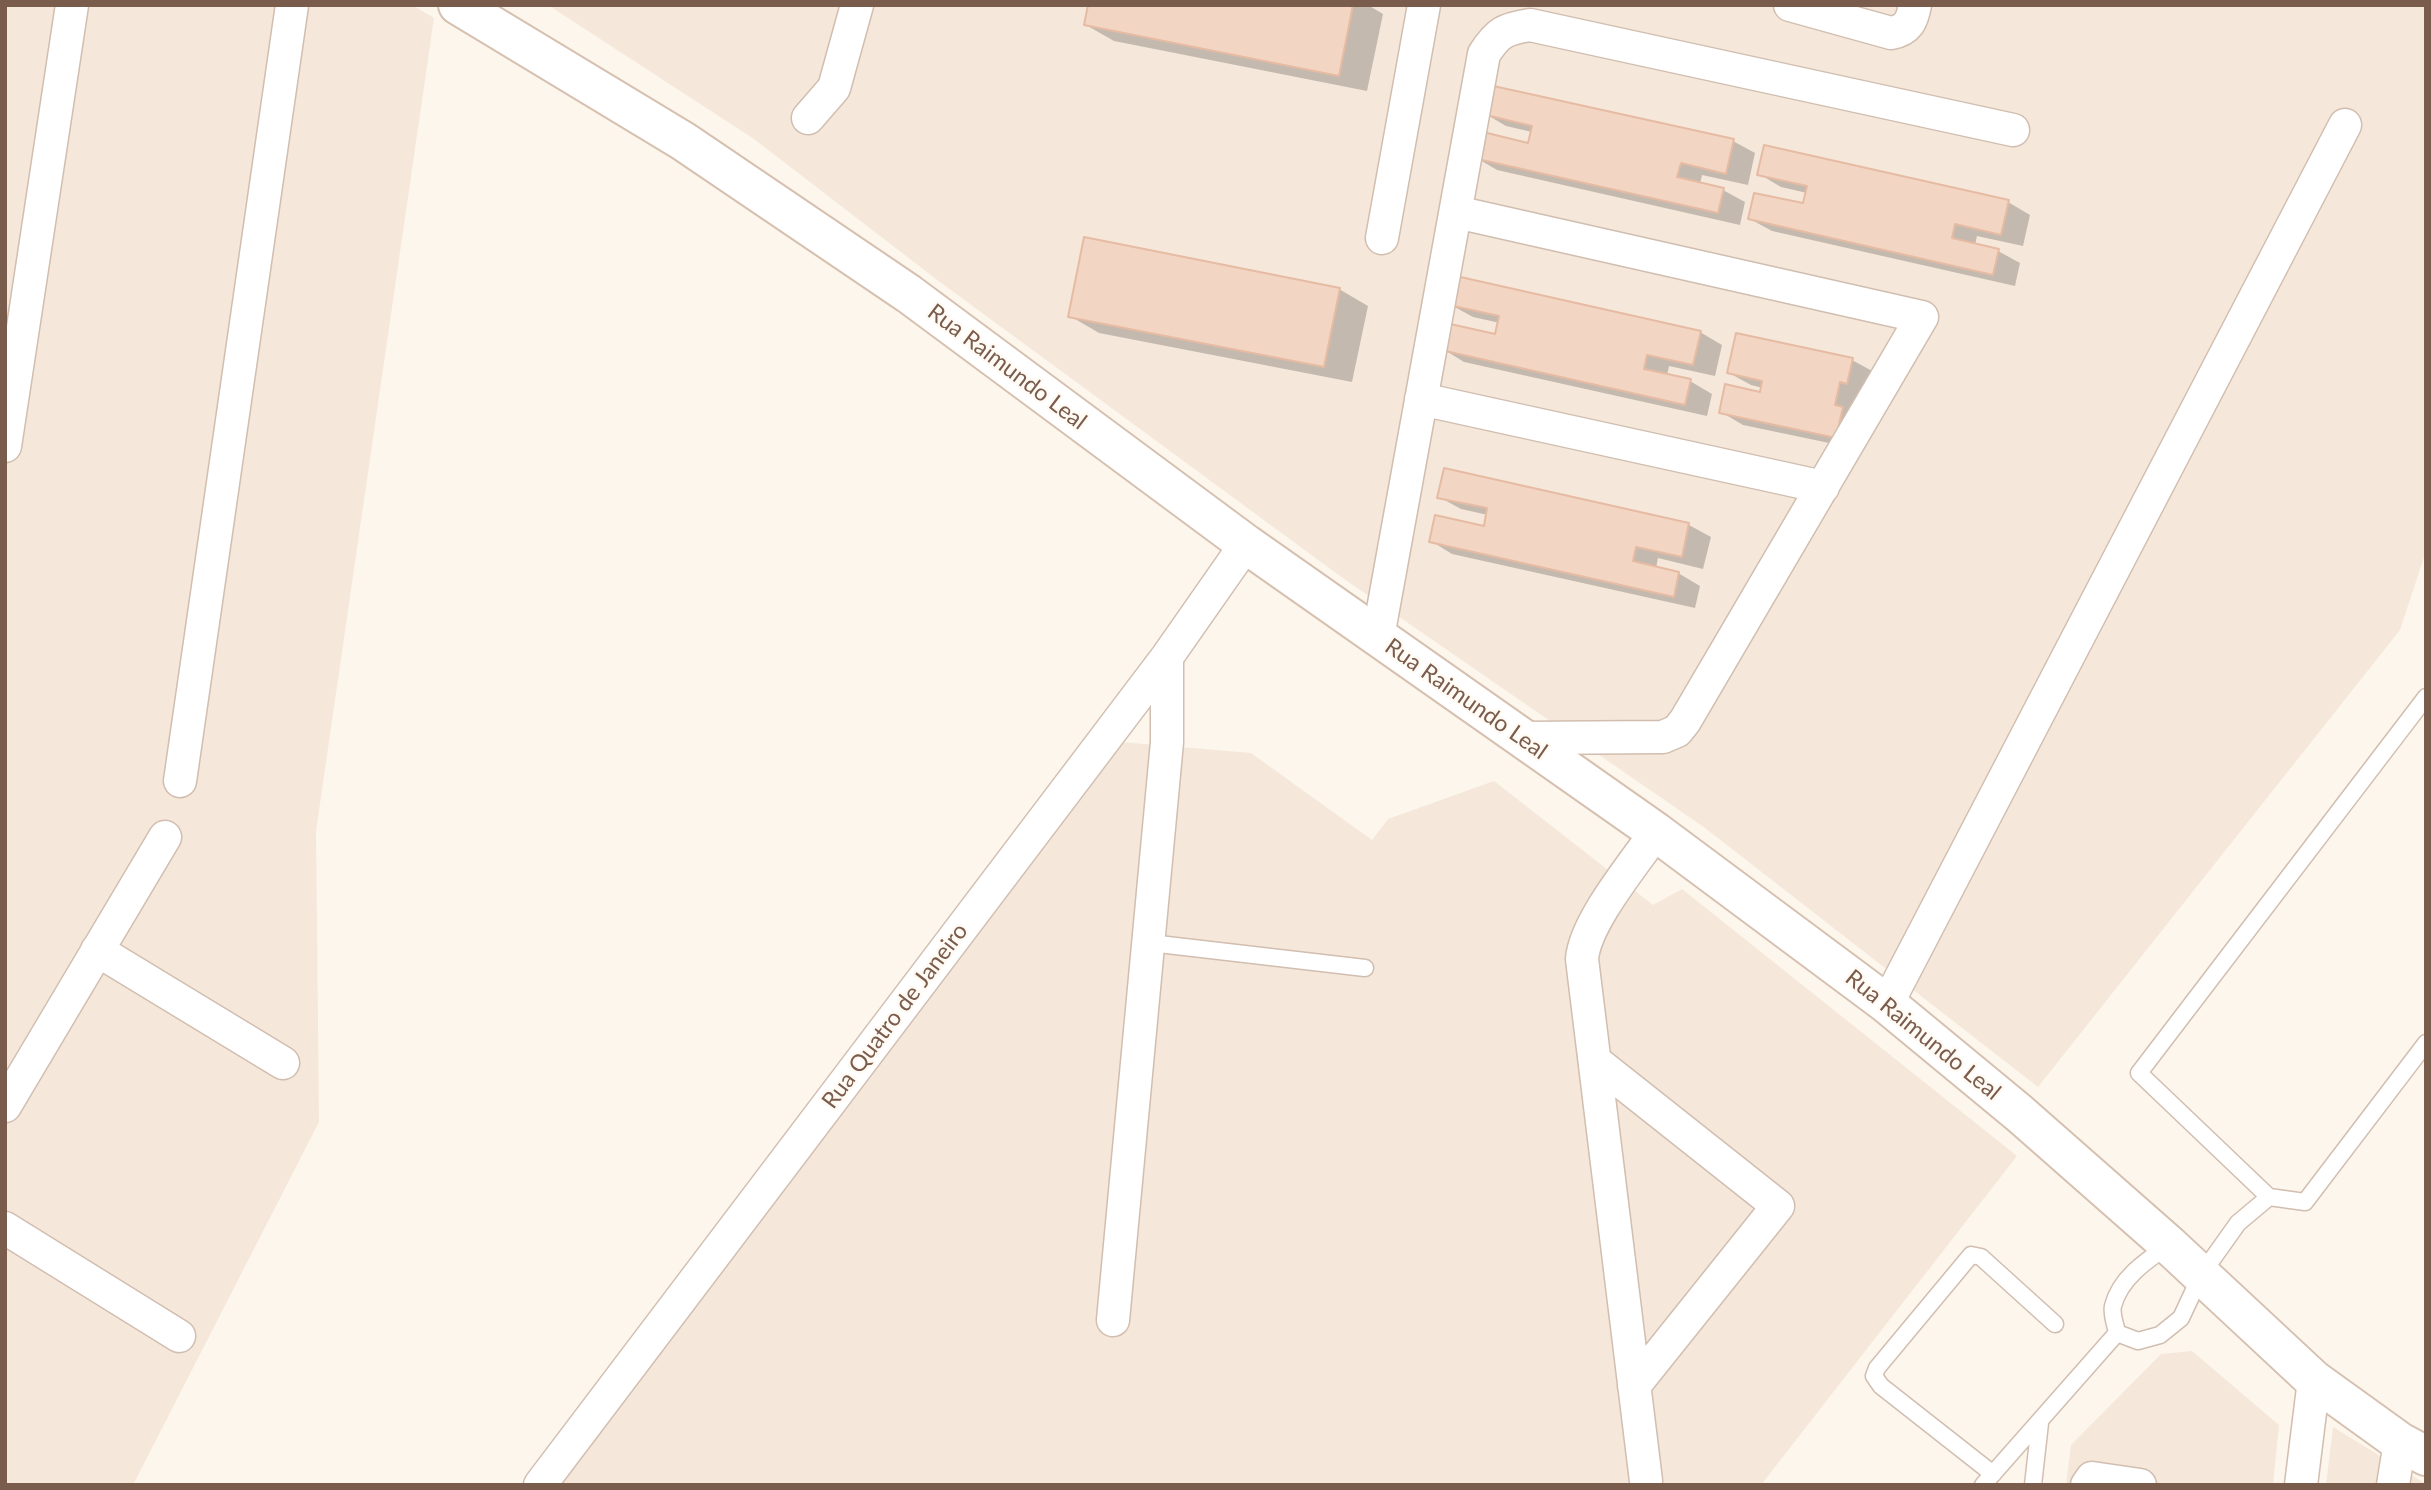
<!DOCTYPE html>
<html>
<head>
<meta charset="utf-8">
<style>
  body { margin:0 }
  #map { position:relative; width:2431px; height:1490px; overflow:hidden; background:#fdf6ec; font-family:Lato,sans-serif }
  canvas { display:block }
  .frame { position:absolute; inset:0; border:7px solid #7a5c4d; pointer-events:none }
</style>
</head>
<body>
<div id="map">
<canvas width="2431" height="1490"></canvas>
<div class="frame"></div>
</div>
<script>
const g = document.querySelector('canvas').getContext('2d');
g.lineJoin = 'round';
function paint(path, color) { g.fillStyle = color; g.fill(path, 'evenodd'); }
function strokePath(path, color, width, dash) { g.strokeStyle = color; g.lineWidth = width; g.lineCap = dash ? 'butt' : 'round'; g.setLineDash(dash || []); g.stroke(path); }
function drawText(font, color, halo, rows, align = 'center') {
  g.font = font + ' Lato,sans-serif'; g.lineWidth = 5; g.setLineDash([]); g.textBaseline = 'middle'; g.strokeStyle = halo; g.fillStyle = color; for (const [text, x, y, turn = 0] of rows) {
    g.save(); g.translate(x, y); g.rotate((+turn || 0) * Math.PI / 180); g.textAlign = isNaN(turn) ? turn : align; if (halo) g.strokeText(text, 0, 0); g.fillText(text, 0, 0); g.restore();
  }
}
const residential = new Path2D(`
  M 5,5 L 412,5 L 434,18 L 316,831 L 319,1122 L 133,1485 L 5,1485 Z
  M 548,5 L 2426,5 L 2426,551 L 2400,630 L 2038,1087 L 1705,828 L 1340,576 L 936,279 L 754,139 Z
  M 1109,741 L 1251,753 L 1372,840 L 1388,819 L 1494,781 L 1653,905 L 1682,889 L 2017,1156 L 1761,1485 L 559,1485 Z
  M 2192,1351 L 2279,1425 L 2273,1485 L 2066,1485 L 2071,1445 L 2161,1354 Z
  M 2333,1427 L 2426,1484 L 2426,1485 L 2326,1485 Z`);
const shadow = new Path2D(`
  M 1089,5 L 1368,5 L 1383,14 L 1367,91 L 1114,41 L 1086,25 Z
  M 1484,113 L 1733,141 L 1755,153 L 1748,185 L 1702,175 L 1700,184 L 1723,190 L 1745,202 L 1740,225 L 1497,170 L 1475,157 L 1529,145 L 1532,132 L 1506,126 Z
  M 1759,174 L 2008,202 L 2030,215 L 2023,246 L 1977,236 L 1975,245 L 1998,251 L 2020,263 L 2015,286 L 1772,231 L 1750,219 L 1804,205 L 1807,193 L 1781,187 Z
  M 1339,289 L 1368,306 L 1352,382 L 1099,333 L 1070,316 Z
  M 1451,305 L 1700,332 L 1722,345 L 1715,376 L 1669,366 L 1667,376 L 1690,381 L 1712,394 L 1707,416 L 1464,362 L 1443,349 L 1496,336 L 1500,323 L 1473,317 Z
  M 1852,360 L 1874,372 L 1858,449 L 1743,425 L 1721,412 L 1762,394 L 1763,388 L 1751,385 L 1729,373 Z
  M 1446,470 L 1689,525 L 1711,537 L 1703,569 L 1658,558 L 1656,568 L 1678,573 L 1700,586 L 1695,608 L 1452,554 L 1431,541 L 1485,528 L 1488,515 L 1461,509 L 1439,497 Z`);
const building = new Path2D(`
  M 1088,5 L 1353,5 L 1339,76 L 1084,25 Z
  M 1489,85 L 1734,139 L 1726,174 L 1681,163 L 1677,177 L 1724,188 L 1718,213 L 1473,158 L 1479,131 L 1528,143 L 1532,126 L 1482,114 Z
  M 1764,145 L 2009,200 L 2001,235 L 1955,224 L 1952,238 L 1999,249 L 1993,275 L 1748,219 L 1754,193 L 1803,203 L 1807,186 L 1757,175 Z
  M 1084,237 L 1340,288 L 1324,367 L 1068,317 Z
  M 1456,276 L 1701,331 L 1693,365 L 1647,355 L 1644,369 L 1691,379 L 1685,405 L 1441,350 L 1446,323 L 1495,334 L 1499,316 L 1449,305 Z
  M 1736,333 L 1853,358 L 1847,384 L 1840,382 L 1835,405 L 1843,407 L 1836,438 L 1719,413 L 1725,384 L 1760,392 L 1762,381 L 1727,373 Z
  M 1444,468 L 1689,523 L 1682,557 L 1636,547 L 1633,561 L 1679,572 L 1674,597 L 1429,542 L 1435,515 L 1484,526 L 1487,508 L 1437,498 Z`);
const lane = new Path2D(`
  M 2426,697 L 2139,1073 L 2269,1197 L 2305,1202 L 2426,1043
  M 1150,943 L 1365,968
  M 2169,1245 C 2147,1260 2120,1278 2113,1306 C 2111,1314 2116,1326 2117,1333 L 2138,1341 L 2160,1335 L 2181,1318 L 2201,1275 L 2238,1223 L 2269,1197
  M 1993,1474 L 1881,1386 L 1874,1376 L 1877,1368 L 1971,1255 L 1981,1257 L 2055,1324
  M 1983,1485 L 2117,1333
  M 2033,1485 L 2040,1423`);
const street = new Path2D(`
  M 1790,5 L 1891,33 C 1908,30 1912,21 1915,5
  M 808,118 L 834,88 L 857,5
  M 1456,212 L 1922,317 L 1685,721 L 1677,731 L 1663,737 L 1521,738
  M 1382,238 L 1424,5
  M 1421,399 L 1823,487
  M 5,446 L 72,5
  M 1378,637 L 1484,54 C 1498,32 1505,29 1530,25 L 2013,130
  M 180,781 L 292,5
  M 97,950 L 283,1063
  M 1887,1004 L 2345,125
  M 1595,1061 L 1778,1206 L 1634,1386
  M 5,1106 L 165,837
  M 5,1228 L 179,1336
  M 1113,1320 L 1167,742 L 1167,657
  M 1646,1481 L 1582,959 C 1585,922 1634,864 1656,832
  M 540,1485 L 1167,657 L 1246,544
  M 2087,1485 L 2092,1478 L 2140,1485
  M 2301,1485 L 2314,1380
  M 2393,1485 L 2400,1442`);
const secondary = new Path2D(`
  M 458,5 L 683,141 L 909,294 L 1246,544 L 1656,832 L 1887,1004 L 2019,1113 L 2169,1245 L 2314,1380 L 2400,1442 L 2426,1456`);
const streetNames = [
  ["Rua Raimundo Leal",1007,367,37],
  ["Rua Raimundo Leal",1466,699,35],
  ["Rua Quatro de Janeiro",895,1016,-53],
  ["Rua Raimundo Leal",1923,1035,39]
];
paint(residential, '#f5e8da');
paint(shadow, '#0003');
paint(building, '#f3d5c3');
strokePath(building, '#e6bba3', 2);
strokePath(lane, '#d1beb0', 19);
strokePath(street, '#d1beb0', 35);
strokePath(secondary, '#d6c0b0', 42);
strokePath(lane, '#fff', 16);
strokePath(street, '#fff', 32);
strokePath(secondary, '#fff', 38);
drawText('23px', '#7a5c4d', '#fffaf3', streetNames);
</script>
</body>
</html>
